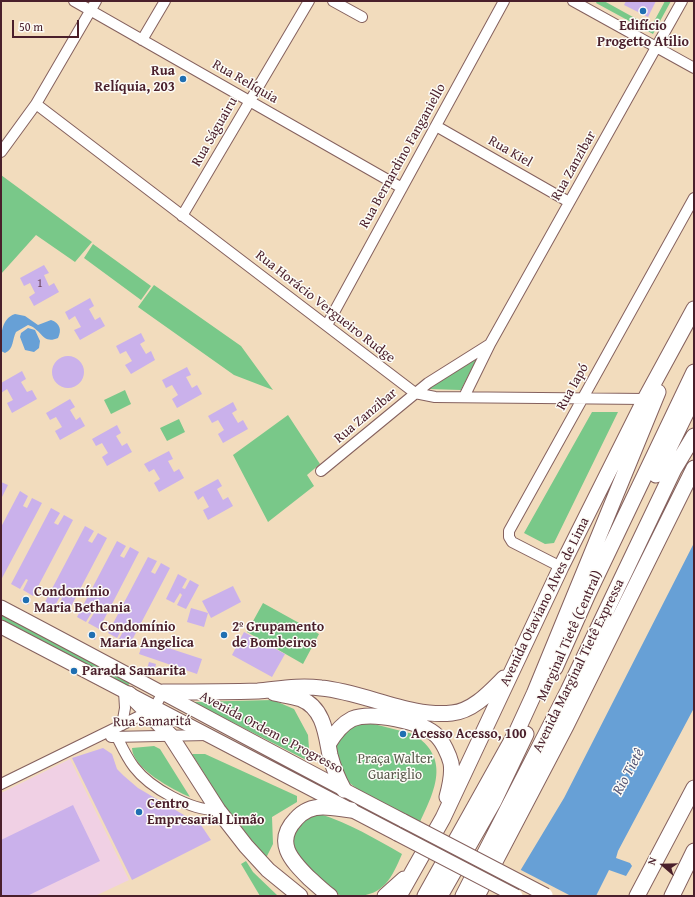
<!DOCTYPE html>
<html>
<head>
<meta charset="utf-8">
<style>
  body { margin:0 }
  #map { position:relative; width:695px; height:897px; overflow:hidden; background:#f2dcbd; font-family:"Gentium Book Plus",serif }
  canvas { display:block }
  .frame { position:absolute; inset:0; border:2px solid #4a1f2b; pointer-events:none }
  .north { position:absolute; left:643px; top:845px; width:40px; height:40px; -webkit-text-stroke:3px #fdfcf7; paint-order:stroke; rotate:290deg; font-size:11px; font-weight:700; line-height:16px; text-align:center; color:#4a1f2b }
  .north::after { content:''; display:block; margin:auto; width:14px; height:18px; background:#4a1f2b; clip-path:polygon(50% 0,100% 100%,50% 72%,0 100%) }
  .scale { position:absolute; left:12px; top:20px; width:67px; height:18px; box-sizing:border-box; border:2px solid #4a1f2b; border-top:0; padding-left:5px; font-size:12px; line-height:14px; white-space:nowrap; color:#4a1f2b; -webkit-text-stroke:3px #fdfcf7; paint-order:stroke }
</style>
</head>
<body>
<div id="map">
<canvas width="695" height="897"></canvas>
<div class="frame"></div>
<div class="north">N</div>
<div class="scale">50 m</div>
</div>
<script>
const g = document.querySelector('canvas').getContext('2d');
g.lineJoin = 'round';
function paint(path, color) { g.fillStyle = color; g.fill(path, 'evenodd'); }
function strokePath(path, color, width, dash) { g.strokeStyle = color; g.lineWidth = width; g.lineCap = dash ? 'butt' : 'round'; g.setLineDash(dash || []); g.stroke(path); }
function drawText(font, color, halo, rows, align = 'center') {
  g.font = font + ' "Gentium Book Plus",serif'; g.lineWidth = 3; g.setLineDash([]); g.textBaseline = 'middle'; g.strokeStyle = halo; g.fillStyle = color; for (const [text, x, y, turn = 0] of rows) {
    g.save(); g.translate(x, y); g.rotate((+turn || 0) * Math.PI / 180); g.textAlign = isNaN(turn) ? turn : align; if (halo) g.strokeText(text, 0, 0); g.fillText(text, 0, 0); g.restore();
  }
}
const built = new Path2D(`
  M 70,759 L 129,880 L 95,896 L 1,896 L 1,793 Z`);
const green = new Path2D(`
  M 597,1 L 604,1 L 651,27 L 665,1 L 671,1 L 653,34 L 596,3 Z
  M 1,175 L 92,242 L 75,262 L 36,235 L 1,274 Z
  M 93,244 L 151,286 L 141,300 L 84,258 Z
  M 154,285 L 241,346 L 273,390 L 234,375 L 138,307 Z
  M 479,355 L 461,390 L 428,389 Z
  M 125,390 L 131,404 L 111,414 L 104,400 Z
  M 592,412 L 618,412 L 554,543 L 545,544 L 524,533 Z
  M 288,415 L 320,464 L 307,475 L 314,486 L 268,522 L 233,455 Z
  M 179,419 L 185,432 L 167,441 L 160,428 Z
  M 263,603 L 319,634 L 303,664 L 247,632 Z
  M 1,614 L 130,682 L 128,686 L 1,619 Z
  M 273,700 L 294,709 L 308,735 L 310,762 L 193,702 Z
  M 362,721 L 413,734 C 451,758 435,790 420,822 L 359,790 L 344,779 L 333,743 L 339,731 Z
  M 154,746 L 160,749 L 190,797 C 173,790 132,768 132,748 Z
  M 192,754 L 205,754 L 297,796 L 297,802 L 272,817 L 273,844 L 266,858 L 224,805 Z
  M 320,814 C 349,823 376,839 402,854 C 392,877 384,896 355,896 C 348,896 341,896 334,893 C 320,886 307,872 295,862 L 290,830 L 307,816 Z
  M 246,861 L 253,872 L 278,896 L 260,896 L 241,864 Z`);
const water = new Path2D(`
  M 15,314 L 25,316 L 38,325 L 51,320 C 60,323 62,330 58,338 C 42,345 42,329 28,325 L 16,332 C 12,340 14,349 5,353 L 1,351 C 1,337 0,319 15,314 Z
  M 28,328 L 35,330 L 40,341 L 39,348 L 34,352 L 25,350 L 20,337 L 21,333 Z
  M 694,543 L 694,708 L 618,851 L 616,858 L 630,863 L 632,866 L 626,876 L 609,870 L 596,896 L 505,896 L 564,798 Z`);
const pier = new Path2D(`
  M 519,869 L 571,896 L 503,896 Z`);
const building = new Path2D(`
  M 626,1 L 656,1 L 648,17 L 624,5 Z
  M 44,265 L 49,273 L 44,275 L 49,286 L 54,283 L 59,292 L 34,306 L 29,297 L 35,293 L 30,283 L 24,286 L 20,278 Z
  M 90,298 L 94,306 L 89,309 L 95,320 L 100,317 L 105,326 L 80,340 L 74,330 L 81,327 L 75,316 L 69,320 L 65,312 Z
  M 141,333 L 145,341 L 140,344 L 146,354 L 151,351 L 155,360 L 131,374 L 125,365 L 132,361 L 126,351 L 120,354 L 116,346 Z
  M52 372a16 16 0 1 1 32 0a16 16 0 1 1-32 0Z
  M 187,367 L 191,375 L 186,377 L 192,388 L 197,385 L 202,394 L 177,408 L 172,399 L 178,395 L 172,385 L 166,388 L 162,380 Z
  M 22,371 L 26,379 L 21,382 L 27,392 L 32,390 L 37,399 L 12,413 L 7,403 L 13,400 L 7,389 L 1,393 L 1,383 Z
  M 70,399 L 75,407 L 70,410 L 76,420 L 80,417 L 85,426 L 60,440 L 55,431 L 62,427 L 56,417 L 50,420 L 46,413 Z
  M 233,402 L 237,410 L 232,413 L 238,423 L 243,420 L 248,429 L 223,443 L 218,434 L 224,430 L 218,420 L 212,423 L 208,416 Z
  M 117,425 L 121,433 L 116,436 L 122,446 L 127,443 L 132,452 L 107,466 L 102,457 L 108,453 L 102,443 L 96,446 L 92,439 Z
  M 169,451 L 173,459 L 168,461 L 174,472 L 179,469 L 184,478 L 159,492 L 154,483 L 160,479 L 154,469 L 149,472 L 144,464 Z
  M 218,479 L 222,486 L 217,489 L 223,500 L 228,497 L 233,506 L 208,520 L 203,510 L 209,507 L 203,496 L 198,500 L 194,492 Z
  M 1,482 L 8,485 L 1,499 Z
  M 20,491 L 28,496 L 23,506 L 27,508 L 32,498 L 42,503 L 1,580 L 1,527 Z
  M 51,508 L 60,513 L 54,523 L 58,525 L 64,515 L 73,520 L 33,596 L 23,590 L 28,580 L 26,579 L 20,589 L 11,584 Z
  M 85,526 L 94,531 L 88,541 L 92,543 L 98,533 L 107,538 L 67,614 L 57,608 L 62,598 L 60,597 L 54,607 L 45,602 Z
  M 117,541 L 126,546 L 120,556 L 124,558 L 130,547 L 139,552 L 99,629 L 88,623 L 94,613 L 92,612 L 86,622 L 77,617 Z
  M 148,557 L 157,561 L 151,572 L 155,574 L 161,563 L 170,568 L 130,644 L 119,639 L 125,628 L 123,627 L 117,638 L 108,633 Z
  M 178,574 L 187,579 L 182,588 L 185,589 L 190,580 L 199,585 L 186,609 L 177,605 L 182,595 L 180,593 L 174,603 L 166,599 Z
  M 233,586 L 241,602 L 211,618 L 202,601 Z
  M 23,596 L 31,600 L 28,605 L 20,601 Z
  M 191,608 L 208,613 L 204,627 L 187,622 Z
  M 90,631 L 97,635 L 95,640 L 87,635 Z
  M 244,632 L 285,654 L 272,677 L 232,655 Z
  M 144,640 L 202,659 L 197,674 L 139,654 Z
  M 149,662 L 156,664 L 154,671 L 147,669 Z
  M 103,748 L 112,754 L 117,769 L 124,776 L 138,788 L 201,825 L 211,840 L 132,880 L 72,758 Z
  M 73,805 L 100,861 L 27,896 L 1,896 L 1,840 Z`);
const minor = new Path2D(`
  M 74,1 L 402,188
  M 333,1 L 362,17
  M 573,1 L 694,68
  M 142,40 L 165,1
  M 36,104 L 415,393 L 435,397 L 645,399
  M 436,126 L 569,202
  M 1,152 L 36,104 L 96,1
  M 182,216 L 309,1
  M 327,325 L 504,1
  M 464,397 L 490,344 L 682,1
  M 321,471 L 428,383 L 490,344
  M 561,567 L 512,542 L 509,537 L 509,531 L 694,198
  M 122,725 L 125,708 L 124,691
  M 111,737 L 207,735
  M 117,737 C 122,747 127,758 134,767 C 150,788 191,811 218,810
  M 1,784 L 148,712 L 155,707 L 163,692`);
const major = new Path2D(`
  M 1,607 C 136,678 269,751 404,821
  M 1,627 L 397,834`);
const highway = new Path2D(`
  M 656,475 L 694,397
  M 555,668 L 588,594 L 694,372
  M 163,692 C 194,692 226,692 258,691 C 279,689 299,685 321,688 C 364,692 411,718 452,713 C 473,711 490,692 504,678
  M 274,693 C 283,695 292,696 301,699 C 324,708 326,735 330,755 C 333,767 338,779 344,790
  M 129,694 L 170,735 L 218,810 L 246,846 L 268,870 L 300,896
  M 329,743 C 335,733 342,724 352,719 C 371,711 422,721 437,736 C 443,742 449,755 451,763 C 453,774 450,786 447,797
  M 330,896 C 323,891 316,884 309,878 C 291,860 274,842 296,819 C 303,811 313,807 323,807 C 332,807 342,809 351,810
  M 385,896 L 404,879
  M 399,896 L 443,818 L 561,567 L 645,399 L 694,309
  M 425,896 L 517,731 L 534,694 L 658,392
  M 440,896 L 494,801 L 526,734
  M 463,896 L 568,691 L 674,469 L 694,436
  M 477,896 L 566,726 L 694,468
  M 637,896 L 694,788
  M 672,896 L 694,851`);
const majorBridge = new Path2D(`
  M 404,821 L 546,895
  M 397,834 L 516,896`);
const markers = [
  [643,11,4,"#1f6fb2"],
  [183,79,4,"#1f6fb2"],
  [26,600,4,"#1f6fb2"],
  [92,635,4,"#1f6fb2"],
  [224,635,4,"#1f6fb2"],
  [74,671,4,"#1f6fb2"],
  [403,734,4,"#1f6fb2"],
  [139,812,4,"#1f6fb2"]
];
const numberNames = [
  ["1",40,284]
];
const poiNames = [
  ["Edifício",643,26,"center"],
  ["Progetto Atilio",643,42,"center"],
  ["Rua",175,71,"right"],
  ["Relíquia, 203",175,87,"right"],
  ["Condomínio",34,592],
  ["Maria Bethania",34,608],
  ["Condomínio",100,627],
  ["Maria Angelica",100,643],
  ["2º Grupamento",232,627],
  ["de Bombeiros",232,643],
  ["Parada Samarita",82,671],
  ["Acesso Acesso, 100",411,734],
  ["Centro",147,804],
  ["Empresarial Limão",147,820]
];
const streetNames = [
  ["Rua Relíquia",245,82,30],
  ["Rua Ságuairu",215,132,-60],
  ["Rua Kiel",510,152,30],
  ["Rua Bernardino Fanganiello",403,156,-61],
  ["Rua Zanzibar",574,166,-61],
  ["Rua Horácio Vergueiro Rudge",325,307,38],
  ["Rua Iapó",573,387,-61],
  ["Rua Zanzibar",366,416,-40],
  ["Avenida Otaviano Alves de Lima",545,602,-64],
  ["Marginal Tietê (Central)",570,636,-66],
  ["Avenida Marginal Tietê Expressa",579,666,-64],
  ["Rua Samaritá",152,722,-1],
  ["Avenida Ordem e Progresso",271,733,28]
];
const parkNames = [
  ["Praça Walter",395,759],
  ["Guariglio",395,775]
];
const waterNames = [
  ["Rio Tietê",629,772,-62]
];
paint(built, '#f0d0e4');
paint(green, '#79c889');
paint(water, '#67a0d6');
paint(pier, '#f2dcbd');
paint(building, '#cab1eb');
strokePath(minor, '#85615e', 12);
strokePath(major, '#85615e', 15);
strokePath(highway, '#85615e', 17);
strokePath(minor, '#fff', 10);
strokePath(major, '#fff', 13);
strokePath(highway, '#fff', 15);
strokePath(majorBridge, '#85615e', 15, []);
strokePath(majorBridge, '#fff', 13);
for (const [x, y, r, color] of markers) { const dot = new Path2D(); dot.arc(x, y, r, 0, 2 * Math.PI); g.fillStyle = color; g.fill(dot); strokePath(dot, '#fdfcf7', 1.5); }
drawText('12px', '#6a445b', null, numberNames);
drawText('bold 14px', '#4a1f2b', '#fdfcf7', poiNames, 'left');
drawText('14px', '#4a1f2b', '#fdfcf7', streetNames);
drawText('14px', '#5a5a4c', '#fdfcf7', parkNames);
drawText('italic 15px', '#575978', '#fdfcf7', waterNames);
</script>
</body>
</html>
